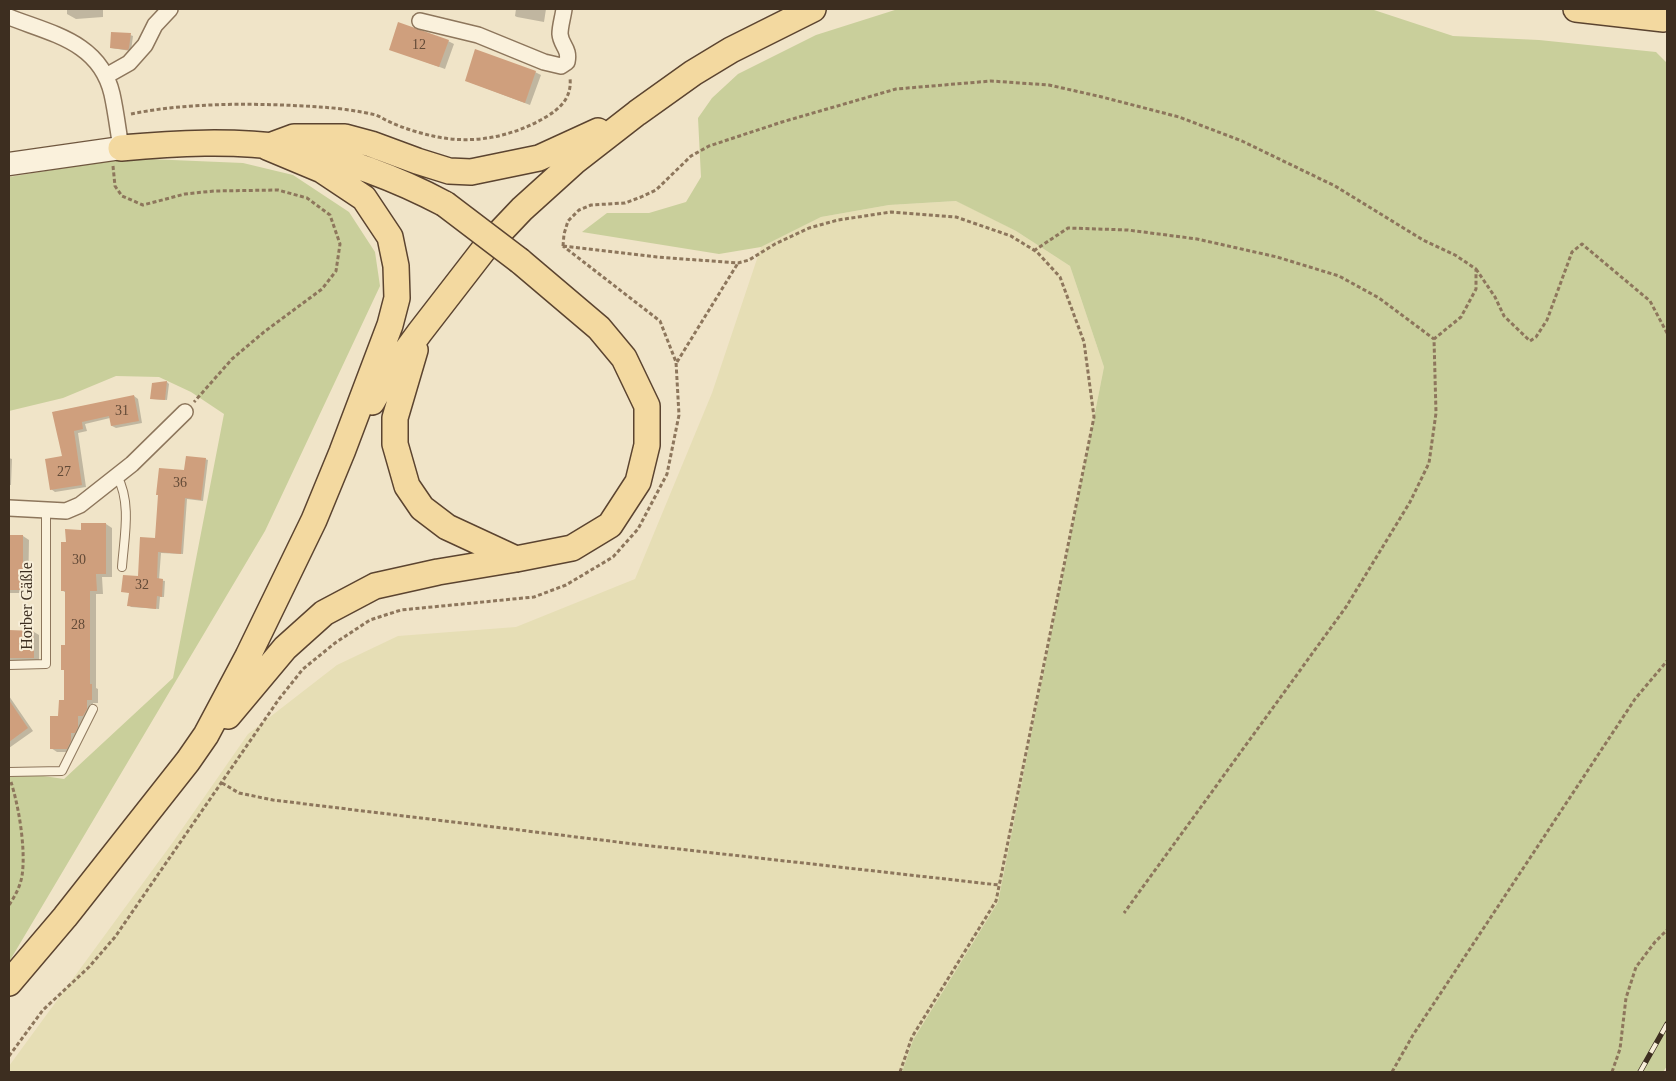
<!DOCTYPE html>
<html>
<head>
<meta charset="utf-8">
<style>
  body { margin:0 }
  #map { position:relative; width:1676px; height:1081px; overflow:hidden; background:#f0e4c8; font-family:Georgia,serif }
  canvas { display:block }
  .frame { position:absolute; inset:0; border:10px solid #3d2e20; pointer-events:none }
</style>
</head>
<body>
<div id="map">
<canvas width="1676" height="1081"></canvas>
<div class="frame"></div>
</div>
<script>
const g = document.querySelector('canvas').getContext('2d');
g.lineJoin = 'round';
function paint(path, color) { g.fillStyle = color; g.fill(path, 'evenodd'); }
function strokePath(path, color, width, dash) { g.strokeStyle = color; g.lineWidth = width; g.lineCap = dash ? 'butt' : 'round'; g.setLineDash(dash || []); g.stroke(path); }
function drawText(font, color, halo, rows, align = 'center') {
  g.font = font + ' Georgia,serif'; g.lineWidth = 4; g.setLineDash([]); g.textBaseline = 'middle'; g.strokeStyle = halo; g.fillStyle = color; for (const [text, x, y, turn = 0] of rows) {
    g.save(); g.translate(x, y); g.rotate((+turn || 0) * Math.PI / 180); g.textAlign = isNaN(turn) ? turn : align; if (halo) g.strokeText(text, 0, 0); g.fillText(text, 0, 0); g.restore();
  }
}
const farmland = new Path2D(`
  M 957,201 L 1016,231 L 1070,266 L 1104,367 L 998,902 L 913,1040 L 902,1072 L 9,1072 L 9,1066 L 173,842 L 248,734 L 337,665 L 398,636 L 516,627 L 635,579 L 712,393 L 761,247 L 821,217 L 889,205 Z`);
const green = new Path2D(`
  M 898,9 L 1371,9 L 1453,36 L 1539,40 L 1656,52 L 1667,63 L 1667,1066 L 1663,1072 L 902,1072 L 913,1040 L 998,902 L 1104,367 L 1070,266 L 1016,231 L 956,201 L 889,205 L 821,217 L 761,247 L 719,254 L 582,232 L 607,213 L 649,213 L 686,202 L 701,177 L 698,118 L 712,98 L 738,74 L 816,35 Z
  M 125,158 L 243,163 L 293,175 L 349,212 L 375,252 L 380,286 L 265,531 L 9,962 L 9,771 L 64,779 L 173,678 L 224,414 L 191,392 L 159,377 L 116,376 L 63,398 L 9,411 L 9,177 Z`);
const shadow = new Path2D(`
  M 67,9 L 103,9 L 103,17 L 76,19 L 67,14 Z
  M 516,9 L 546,9 L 544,22 L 517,17 L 515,16 Z
  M 130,35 L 133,36 L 131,51 L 111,48 Z
  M 448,41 L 454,44 L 445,69 L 390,49 Z
  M 535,72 L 541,75 L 530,105 L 472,83 Z
  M 167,382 L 169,384 L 167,400 L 152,399 L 153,384 Z
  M 134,396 L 138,399 L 142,423 L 116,428 L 112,426 L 110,418 L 85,424 L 87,431 L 78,433 L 86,487 L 55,492 L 51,489 L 63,457 L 54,412 Z
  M 9,458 L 12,459 L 11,485 L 9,485 Z
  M 205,459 L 208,460 L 203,501 L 187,499 L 183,554 L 161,553 L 159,580 L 165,581 L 164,597 L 160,597 L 159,609 L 131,607 L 129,605 L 130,593 L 123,591 L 139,578 L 185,472 Z
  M 106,524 L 112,528 L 112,577 L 102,577 L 103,594 L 96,594 L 96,688 L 98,689 L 98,703 L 93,703 L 93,713 L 90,719 L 84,719 L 84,731 L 73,752 L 57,752 L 51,748 L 65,701 L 66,593 L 62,590 L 67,543 L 82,531 Z
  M 9,536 L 23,536 L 29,540 L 28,593 L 9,593 Z
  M 9,632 L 34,632 L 39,635 L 39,660 L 9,660 Z
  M 9,696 L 33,731 L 9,748 Z`);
const building = new Path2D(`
  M 398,22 L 449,40 L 439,67 L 389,50 Z
  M 111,32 L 131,33 L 129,48 L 128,50 L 110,48 Z
  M 475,49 L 536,71 L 525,103 L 465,81 Z
  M 167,381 L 165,400 L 150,399 L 152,383 Z
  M 134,395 L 139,421 L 111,426 L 109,416 L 82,422 L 83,429 L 74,431 L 82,485 L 50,490 L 45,459 L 62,456 L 52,412 Z
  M 186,456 L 206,458 L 201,500 L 185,498 L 181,554 L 158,552 L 157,578 L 163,579 L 162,597 L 157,596 L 156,609 L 127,606 L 129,593 L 121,592 L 123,575 L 138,576 L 140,537 L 155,538 L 158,495 L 156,495 L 159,468 L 184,470 Z
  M 81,523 L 106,523 L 106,574 L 96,574 L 97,591 L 90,591 L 90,684 L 92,684 L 92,700 L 87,700 L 87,709 L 83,716 L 78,716 L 78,727 L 75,733 L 71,733 L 71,741 L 67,749 L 50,749 L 50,716 L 58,716 L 59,700 L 64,700 L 64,670 L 61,670 L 61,645 L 65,645 L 65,591 L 61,591 L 61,542 L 66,542 L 65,529 L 81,530 Z
  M 9,535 L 23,535 L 23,590 L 9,590 Z
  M 9,630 L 34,631 L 34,658 L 9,658 Z
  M 9,700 L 28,728 L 9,742 Z`);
const path = new Path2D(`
  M 131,114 C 189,102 261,103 320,107 C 338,108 359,111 376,115 C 381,117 385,120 390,122 C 403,128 419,133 433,136 C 472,145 512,137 546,117 C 561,108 572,97 570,78
  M 113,166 L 115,186 L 122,196 L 143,205 L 185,194 L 214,191 L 278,190 L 307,198 L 330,215 L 340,244 L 336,271 L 322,289 L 264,332 L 232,359 L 194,402
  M 563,246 L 564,234 L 568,221 L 579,210 L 591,205 L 625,203 L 641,197 L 656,190 L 691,156 L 709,146 L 782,122 L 896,89 L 991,81 L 1049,85 L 1102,97 L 1179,117 L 1242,141 L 1335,186 L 1423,240 L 1455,255 L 1476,269 L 1476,289 L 1461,317 L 1434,339 L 1436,413 L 1429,463 L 1410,502 L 1346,607 L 1124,913
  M 563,246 L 657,257 L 738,263 L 749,260 L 775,244 L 809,228 L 838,220 L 891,212 L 956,217 L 1011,236 L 1037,252 L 1060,277 L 1084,342 L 1094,417 L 996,901 L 912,1037 L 900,1072
  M 1036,251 L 1035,250 L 1068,228 L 1128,230 L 1197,239 L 1277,257 L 1339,276 L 1379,298 L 1434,339
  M 1476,269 L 1495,297 L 1504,316 L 1530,341 L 1536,337 L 1547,320 L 1572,252 L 1582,244 L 1650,301 L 1667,333
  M 677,362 L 738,263
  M 222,783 L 239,793 L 273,800 L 634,844 L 999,885
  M 9,905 C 15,896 20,887 22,876 C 26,850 19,807 11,782
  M 9,1056 L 43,1010 L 89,967 L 115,937 L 279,699 L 303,669 L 335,643 L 370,620 L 401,610 L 534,597 L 566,585 L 613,557 L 638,529 L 667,474 L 679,415 L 676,362 L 660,321 L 563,246
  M 1392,1072 L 1413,1035 L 1635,699 L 1667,661
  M 1612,1072 L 1620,1049 L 1626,998 L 1636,967 L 1655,942 L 1667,930`);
const service = new Path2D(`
  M 117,476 C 132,503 124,538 122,567
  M 9,665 L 46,664 L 46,511
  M 9,772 L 62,771 L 93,709`);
const minor = new Path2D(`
  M 9,17 C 52,34 100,42 112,94 C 116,112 118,130 121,148
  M 420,21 L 478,35 L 544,62 L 561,66 L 567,62 C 570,48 561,46 560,34 C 560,26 563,17 564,9
  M 106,76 L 129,63 L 145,45 L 155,25 L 170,9
  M 9,508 L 66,511 L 80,505 L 132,464 L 185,412`);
const secondary = new Path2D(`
  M 9,164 L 121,148`);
const primary = new Path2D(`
  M 1576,9 L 1664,19 L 1666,9
  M 267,147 L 294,137 L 345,137 L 371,144 L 417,161 L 449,171 L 471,172 L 539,158 L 598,131
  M 121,148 C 176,143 234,140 288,148 C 339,156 400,180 445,204
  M 415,350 L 395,418 L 395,444 L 407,486 L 422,508 L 447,527 L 516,559
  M 372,402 L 384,381 L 420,332 L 485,248 L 522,209 L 574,162 L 637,113 L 693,73 L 731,50 L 813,9
  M 228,716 L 285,648 L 324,613 L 375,586 L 438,572 L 516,559 L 572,548 L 610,525 L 638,482 L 647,445 L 647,406 L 624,358 L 599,328 L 520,261
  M 9,983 L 65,917 L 188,761 L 206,735 L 248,656 L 314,520 L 342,452 L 390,325 L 397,298 L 396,266 L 390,237 L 364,198 L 322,170 L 267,147`);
const rail = new Path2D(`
  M 1640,1072 L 1667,1024`);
const primaryBridge = new Path2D(`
  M 445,204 L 520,261`);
const numberNames = [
  ["12",419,45],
  ["31",122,411],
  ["27",64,472],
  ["36",180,483],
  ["30",79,560],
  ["32",142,585],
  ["28",78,625]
];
const streetNames = [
  ["Horber Gäßle",28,606,-90]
];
paint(farmland, '#e6deb5');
paint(green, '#c9cf9b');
paint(shadow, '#0003');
paint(building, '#cf9f7d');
strokePath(service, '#8d765c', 10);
strokePath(minor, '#8d765c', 18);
strokePath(secondary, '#6f573f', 25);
strokePath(primary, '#5b4430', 28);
strokePath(path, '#8d765c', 3, [4, 2.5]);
strokePath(service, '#faf1dc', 8);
strokePath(minor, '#faf1dc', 15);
strokePath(secondary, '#faf1dc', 22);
strokePath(primary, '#f3d9a0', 25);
strokePath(rail, '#3d2e20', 5.5);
strokePath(rail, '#f7eed8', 4, [11]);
strokePath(primaryBridge, '#5b4430', 28, []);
strokePath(primaryBridge, '#f3d9a0', 25);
drawText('14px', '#624a37', null, numberNames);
drawText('16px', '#3d2e20', '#f7eed8', streetNames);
</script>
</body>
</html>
